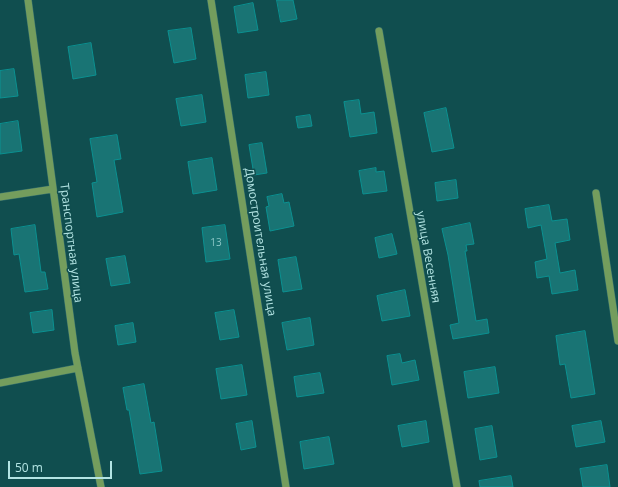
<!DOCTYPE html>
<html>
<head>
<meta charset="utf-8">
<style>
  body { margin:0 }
  #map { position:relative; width:618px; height:487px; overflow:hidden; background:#104e4f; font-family:"Open Sans",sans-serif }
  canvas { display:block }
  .scale { position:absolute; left:8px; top:461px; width:104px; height:18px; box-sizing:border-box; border:2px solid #b3e4e3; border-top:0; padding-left:5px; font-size:12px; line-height:14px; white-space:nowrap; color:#b3e4e3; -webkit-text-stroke:3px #104e4f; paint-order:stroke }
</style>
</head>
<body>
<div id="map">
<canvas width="618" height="487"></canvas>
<div class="scale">50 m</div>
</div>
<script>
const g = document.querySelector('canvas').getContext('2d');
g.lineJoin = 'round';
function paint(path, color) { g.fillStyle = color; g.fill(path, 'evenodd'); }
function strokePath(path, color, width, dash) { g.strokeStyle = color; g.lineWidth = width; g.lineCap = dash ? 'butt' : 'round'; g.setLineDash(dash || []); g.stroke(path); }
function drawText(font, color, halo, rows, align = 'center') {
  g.font = font + ' "Open Sans",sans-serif'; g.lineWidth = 3; g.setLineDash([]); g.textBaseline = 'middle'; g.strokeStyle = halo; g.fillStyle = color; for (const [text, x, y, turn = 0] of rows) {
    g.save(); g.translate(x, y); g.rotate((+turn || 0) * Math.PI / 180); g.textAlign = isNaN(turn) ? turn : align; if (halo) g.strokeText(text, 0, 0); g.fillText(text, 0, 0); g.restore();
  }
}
const building = new Path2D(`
  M 277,0 L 293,0 L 297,19 L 281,22 Z
  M 253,3 L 258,30 L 238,33 L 234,7 Z
  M 191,28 L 196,59 L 174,63 L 168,31 Z
  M 91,43 L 96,75 L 73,79 L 68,47 Z
  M 14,69 L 18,96 L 0,98 L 0,71 Z
  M 266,72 L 269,95 L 248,98 L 245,75 Z
  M 202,95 L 206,122 L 181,126 L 176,99 Z
  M 359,100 L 361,114 L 374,112 L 377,133 L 350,137 L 344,102 Z
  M 446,108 L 454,148 L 432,152 L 424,113 Z
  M 310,115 L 312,126 L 298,128 L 296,117 Z
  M 18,121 L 22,151 L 0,154 L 0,124 Z
  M 117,135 L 121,159 L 114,160 L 123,212 L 97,217 L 92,183 L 97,182 L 90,139 Z
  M 262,143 L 267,173 L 254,175 L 249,145 Z
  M 212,158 L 217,190 L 193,194 L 188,162 Z
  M 376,168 L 376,172 L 384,171 L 387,191 L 363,194 L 359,171 Z
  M 456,180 L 458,198 L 437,201 L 435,183 Z
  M 282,194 L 284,203 L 289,202 L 294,226 L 270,231 L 266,207 L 269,206 L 267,197 Z
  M 549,205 L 552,221 L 567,219 L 570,240 L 555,243 L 560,273 L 575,270 L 578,290 L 552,294 L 549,276 L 537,278 L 535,262 L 547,259 L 541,225 L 528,228 L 525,209 Z
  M 470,223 L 474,244 L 466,245 L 467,251 L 465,251 L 476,321 L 487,319 L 489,333 L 453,339 L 450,325 L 459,323 L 448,255 L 442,229 Z
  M 35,225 L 41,272 L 45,272 L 48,289 L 25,292 L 19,254 L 14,255 L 11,229 Z
  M 225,225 L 230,259 L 206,262 L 202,228 Z
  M 392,234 L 397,254 L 379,258 L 375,238 Z
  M 125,256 L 130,283 L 111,286 L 106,259 Z
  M 296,257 L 302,289 L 283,292 L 278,260 Z
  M 405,290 L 410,316 L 382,321 L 377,296 Z
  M 52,310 L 54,330 L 33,333 L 30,313 Z
  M 234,310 L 239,337 L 220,340 L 215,313 Z
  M 310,318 L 314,345 L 287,350 L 282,323 Z
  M 133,323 L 136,342 L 118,345 L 115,326 Z
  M 585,331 L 595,394 L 571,398 L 565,364 L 560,365 L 556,336 Z
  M 400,354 L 402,363 L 415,360 L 419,380 L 392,385 L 387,356 Z
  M 242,365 L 247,395 L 221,399 L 216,369 Z
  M 495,367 L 499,393 L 468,398 L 464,372 Z
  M 320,373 L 324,393 L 297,397 L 294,377 Z
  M 144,384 L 151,423 L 154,422 L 162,471 L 140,474 L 129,410 L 127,410 L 123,388 Z
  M 252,421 L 256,447 L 241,450 L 236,424 Z
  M 426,421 L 429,442 L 402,447 L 398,426 Z
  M 601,421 L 605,442 L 576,447 L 572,426 Z
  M 492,426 L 497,457 L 480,460 L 475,429 Z
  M 329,437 L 334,464 L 304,469 L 300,442 Z
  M 607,465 L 610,487 L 583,487 L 580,469 Z
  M 511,476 L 513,487 L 480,487 L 479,481 Z`);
const minor = new Path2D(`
  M 28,0 L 75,353 L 101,487
  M 211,0 L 286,487
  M 379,31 L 457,487
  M 596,193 L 618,341
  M 0,197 L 53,189
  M 0,383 L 78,368`);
const numberNames = [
  ["13",216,243]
];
const streetNames = [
  ["Домостроительная улица",260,242,81],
  ["Транспортная улица",71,243,83],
  ["улица Весенняя",428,257,80]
];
paint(building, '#197474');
strokePath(building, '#0b9191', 1);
strokePath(minor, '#316c6d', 8);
strokePath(minor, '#749d5d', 7);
drawText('10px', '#8cc8c7', null, numberNames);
drawText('12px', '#b3e4e3', '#104e4f', streetNames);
</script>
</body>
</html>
